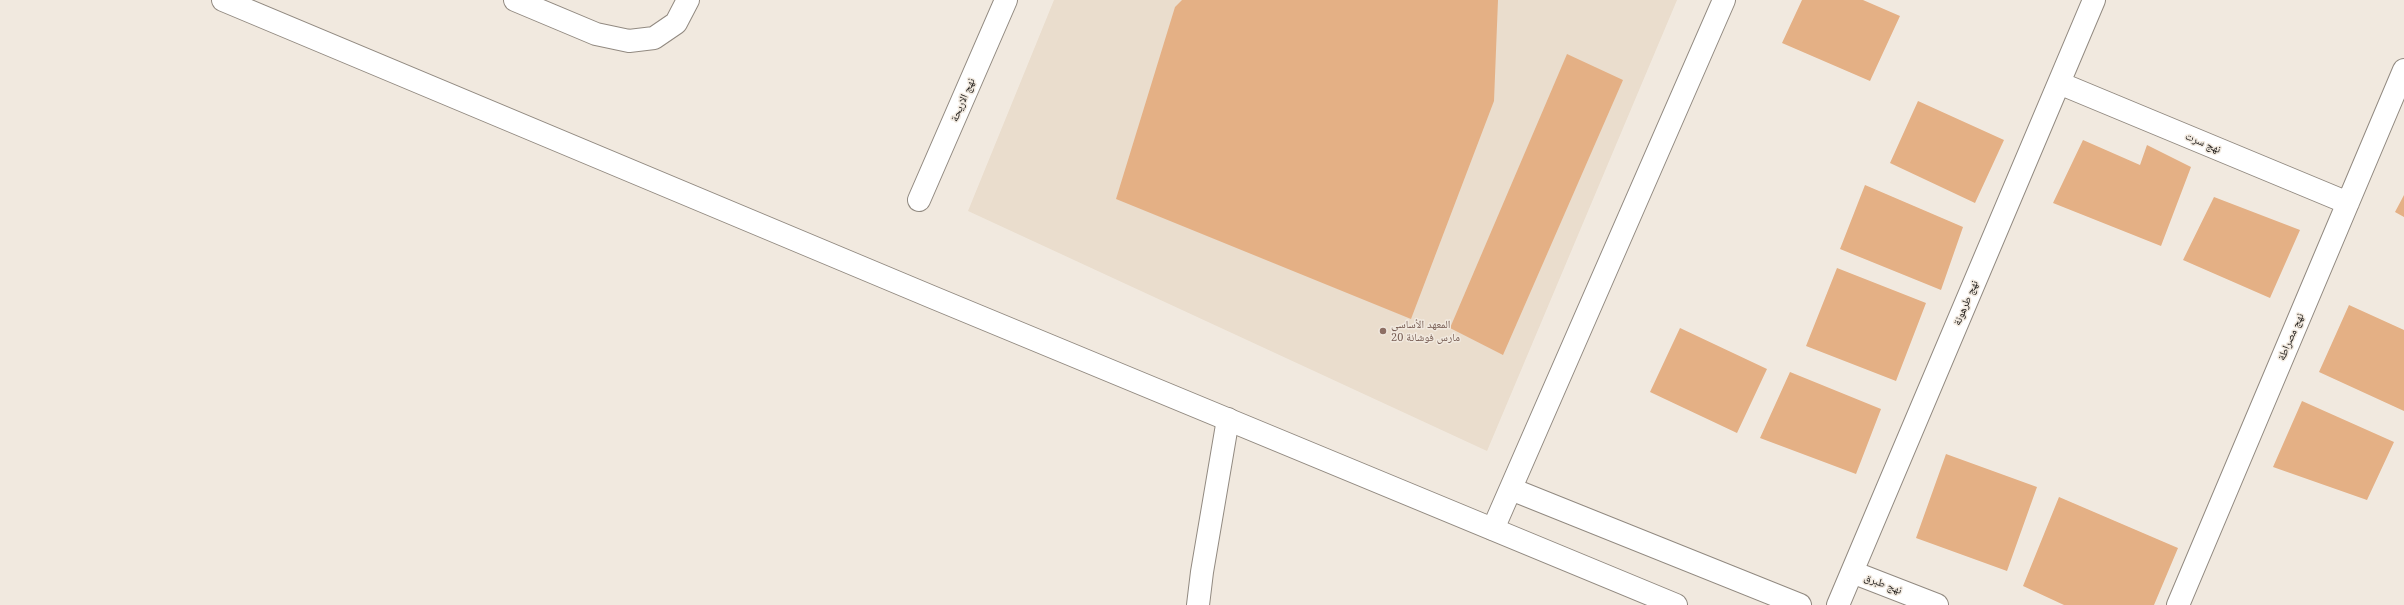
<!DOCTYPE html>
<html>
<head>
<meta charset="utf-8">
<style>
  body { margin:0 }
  canvas { display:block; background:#f1e9df }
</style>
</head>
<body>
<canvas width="2404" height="605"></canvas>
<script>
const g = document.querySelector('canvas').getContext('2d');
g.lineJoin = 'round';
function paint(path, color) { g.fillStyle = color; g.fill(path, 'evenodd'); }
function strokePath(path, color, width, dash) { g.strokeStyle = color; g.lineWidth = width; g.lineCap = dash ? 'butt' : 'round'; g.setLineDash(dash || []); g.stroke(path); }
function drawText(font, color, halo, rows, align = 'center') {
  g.font = font + ' "Noto Serif","Noto Naskh Arabic",serif'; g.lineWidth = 3; g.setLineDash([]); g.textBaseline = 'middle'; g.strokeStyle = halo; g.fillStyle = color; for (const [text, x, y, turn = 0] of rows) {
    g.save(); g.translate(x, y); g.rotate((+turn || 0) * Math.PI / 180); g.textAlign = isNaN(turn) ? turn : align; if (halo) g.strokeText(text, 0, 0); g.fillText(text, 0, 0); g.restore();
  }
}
const built = new Path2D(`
  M 1054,0 L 1677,0 L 1487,451 L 968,211 Z`);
const building = new Path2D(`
  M 1182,0 L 1498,0 L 1494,101 L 1411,319 L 1116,199 L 1175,7 Z
  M 1802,0 L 1863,0 L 1900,16 L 1870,81 L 1782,43 Z
  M 1567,54 L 1623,80 L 1503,355 L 1450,328 Z
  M 1918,101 L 2004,140 L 1975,203 L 1890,163 Z
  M 2083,140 L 2140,165 L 2147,145 L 2191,167 L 2161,246 L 2053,203 Z
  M 1865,185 L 1963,227 L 1941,290 L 1840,249 Z
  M 2404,195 L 2404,217 L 2395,212 Z
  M 2214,197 L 2300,230 L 2270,298 L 2183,260 Z
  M 1837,268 L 1926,303 L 1896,381 L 1806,346 Z
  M 2349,305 L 2404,330 L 2404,411 L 2319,372 Z
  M 1680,328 L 1767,369 L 1737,433 L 1650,392 Z
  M 1790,372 L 1881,409 L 1856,474 L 1760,438 Z
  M 2302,401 L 2394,442 L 2367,500 L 2273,467 Z
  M 1946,454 L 2037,487 L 2007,571 L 1916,538 Z
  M 2059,497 L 2178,548 L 2154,605 L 2064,605 L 2023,586 Z`);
const street = new Path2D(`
  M 515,0 L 596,34 L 629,41 L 654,38 L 676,23 L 688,0
  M 2059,83 L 2348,203
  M 919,200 L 1006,0
  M 1511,489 L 1800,605
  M 1493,529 L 1724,0
  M 1852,572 L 1937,605
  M 1198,605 L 1202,572 L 1228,419
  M 1838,605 L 2094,0
  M 2178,605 L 2404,70`);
const secondary = new Path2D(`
  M 223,0 L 932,297 L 1676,605`);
const markers = [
  [1383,331,4,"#8d6e63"]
];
const streetNames = [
  ["نهج الاريحة",963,100,-67],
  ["نهج سرت",2203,143,23],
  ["نهج طرهونة",1966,303,-67],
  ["نهج مصراطة",2291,337,-67],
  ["نهج طبرق",1883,584,21]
];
const educationNames = [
  ["المعهد الأساسي",1391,325],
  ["20 مارس فوشانة",1391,338]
];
paint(built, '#eaddcd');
paint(building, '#e4b085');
strokePath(street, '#928a81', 24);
strokePath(secondary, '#928a81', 24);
strokePath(street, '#fff', 22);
strokePath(secondary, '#fff', 22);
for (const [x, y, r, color] of markers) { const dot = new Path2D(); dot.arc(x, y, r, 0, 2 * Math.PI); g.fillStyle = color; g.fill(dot); strokePath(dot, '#f1e9df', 1.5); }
drawText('11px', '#1e1b18', '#f1e9df', streetNames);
drawText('11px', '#785e54', '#f1e9df', educationNames, 'left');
</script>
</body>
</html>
